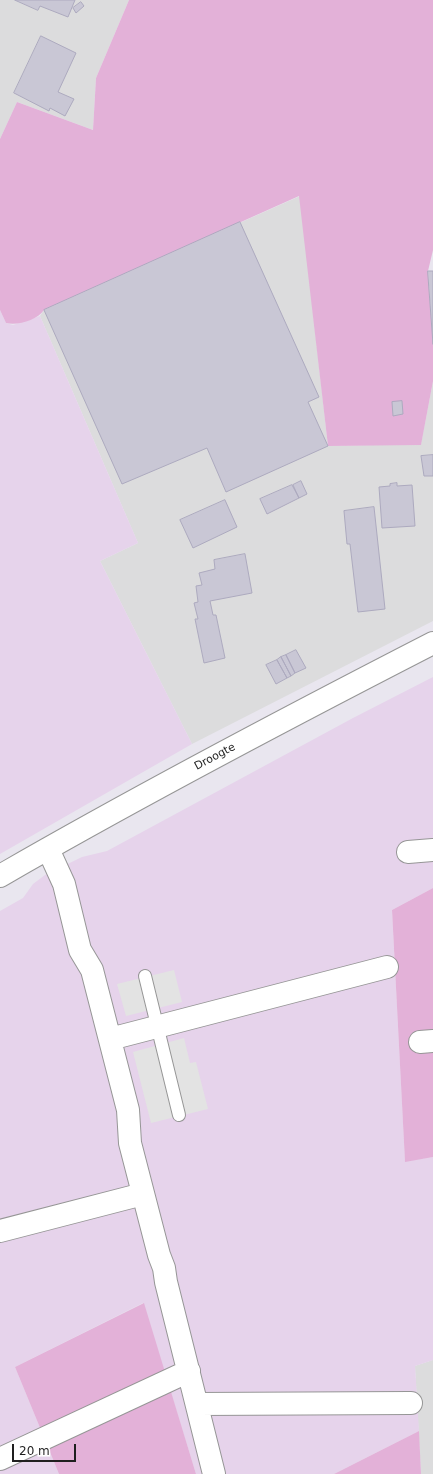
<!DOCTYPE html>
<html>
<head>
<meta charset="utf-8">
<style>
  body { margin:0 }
  #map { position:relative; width:433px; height:1474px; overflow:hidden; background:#e9e6ef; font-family:"DejaVu Sans",sans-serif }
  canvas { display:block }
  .scale { position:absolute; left:12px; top:1444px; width:64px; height:18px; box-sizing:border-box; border:2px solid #1f1f1f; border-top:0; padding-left:5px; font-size:12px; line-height:14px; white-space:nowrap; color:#1f1f1f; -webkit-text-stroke:3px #fff; paint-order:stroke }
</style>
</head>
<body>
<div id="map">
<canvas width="433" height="1474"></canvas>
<div class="scale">20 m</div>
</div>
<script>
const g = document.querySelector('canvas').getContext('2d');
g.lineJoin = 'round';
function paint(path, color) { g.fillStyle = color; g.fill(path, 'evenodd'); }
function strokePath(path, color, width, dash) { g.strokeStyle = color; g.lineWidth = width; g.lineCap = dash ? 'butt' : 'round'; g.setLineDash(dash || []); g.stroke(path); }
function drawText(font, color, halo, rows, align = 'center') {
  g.font = font + ' "DejaVu Sans",sans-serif'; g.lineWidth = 3; g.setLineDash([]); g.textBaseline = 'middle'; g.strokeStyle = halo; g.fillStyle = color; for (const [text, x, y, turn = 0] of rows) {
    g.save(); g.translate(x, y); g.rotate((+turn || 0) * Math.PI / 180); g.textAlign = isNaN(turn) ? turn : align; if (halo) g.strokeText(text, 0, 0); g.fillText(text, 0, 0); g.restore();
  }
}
const residential = new Path2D(`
  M 0,0 L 129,0 L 96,78 L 93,130 L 17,102 L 0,139 Z
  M 300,196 L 328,446 L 421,444 L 433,381 L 433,621 L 192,744 L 100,561 L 138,543 L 40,316 L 44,310 Z
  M 433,1360 L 433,1474 L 421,1474 L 415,1366 Z`);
const farmland = new Path2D(`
  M 0,310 L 6,323 L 13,325 L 40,316 L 138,543 L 100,561 L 192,744 L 0,854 Z
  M 433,677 L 433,888 L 392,910 L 405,1161 L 433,1157 L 433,1360 L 415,1366 L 419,1431 L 334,1474 L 196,1474 L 143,1303 L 15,1367 L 59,1474 L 0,1474 L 0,911 L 23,898 L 33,884 L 45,875 L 82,857 L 107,851 L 353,718 Z`);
const grass = new Path2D(`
  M 129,0 L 433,0 L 433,250 L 428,271 L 433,344 L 433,381 L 421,445 L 328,446 L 299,196 L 44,310 C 37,320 18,326 6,323 L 0,310 L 0,139 L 17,102 L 93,130 L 96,78 Z
  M 433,888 L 433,1157 L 405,1162 L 392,910 Z
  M 144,1303 L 196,1474 L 59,1474 L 15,1367 Z
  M 419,1431 L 421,1474 L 334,1474 Z`);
const parking = new Path2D(`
  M 174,970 L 182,1002 L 126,1016 L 117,984 Z
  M 184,1038 L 190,1063 L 196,1062 L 208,1109 L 151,1123 L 133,1052 Z`);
const building = new Path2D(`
  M 15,0 L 75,0 L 68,17 L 40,6 L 38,10 Z
  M 81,2 L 84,6 L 76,13 L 73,8 Z
  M 41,36 L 76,53 L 58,92 L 74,99 L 65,116 L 50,108 L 49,111 L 14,93 Z
  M 240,222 L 319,397 L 308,402 L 328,446 L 226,492 L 207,448 L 122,484 L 44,310 Z
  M 428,271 L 433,271 L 433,344 Z
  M 402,401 L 403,414 L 393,416 L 392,402 Z
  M 433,455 L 433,476 L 424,476 L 421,456 Z
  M 301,481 L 307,494 L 299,498 L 293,485 Z
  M 397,483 L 397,486 L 412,485 L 415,526 L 382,528 L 379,487 L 390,486 L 390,484 Z
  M 292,485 L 299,498 L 267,514 L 260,499 Z
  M 225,500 L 237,527 L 193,548 L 180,520 Z
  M 374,507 L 385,609 L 358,612 L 350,544 L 347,544 L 344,511 Z
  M 245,554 L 252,593 L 210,601 L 213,615 L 216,615 L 225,658 L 204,663 L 195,619 L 198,619 L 194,603 L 198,602 L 196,586 L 202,585 L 199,573 L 215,569 L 214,560 Z
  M 296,650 L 306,668 L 295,673 L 286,655 Z
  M 286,655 L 295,673 L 291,676 L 281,657 Z
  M 281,657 L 291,676 L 287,678 L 277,660 Z
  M 277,660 L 287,678 L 276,684 L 266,665 Z`);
const service = new Path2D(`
  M 145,976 L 179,1115`);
const minor = new Path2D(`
  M 48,849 L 64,884 L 80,950 L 92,970 L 128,1110 L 130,1143 L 159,1255 L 164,1268 L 166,1282 L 214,1474
  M 408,852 L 433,850
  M 0,876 C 142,794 287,718 433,643
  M 110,1039 L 387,967
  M 420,1042 L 433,1041
  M 0,1231 L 143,1194
  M 197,1404 L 411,1403
  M 0,1459 L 189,1371`);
const streetNames = [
  ["Droogte",215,757,-28]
];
paint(residential, '#dcdcdd');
paint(farmland, '#e6d3eb');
paint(grass, '#e3b1d8');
paint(parking, '#e3e3e3');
paint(building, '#c9c7d5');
strokePath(building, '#adaabf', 1);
strokePath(service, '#969696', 14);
strokePath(minor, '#969696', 24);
strokePath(service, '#fff', 12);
strokePath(minor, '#fff', 22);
drawText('11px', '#1f1f1f', '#fff', streetNames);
</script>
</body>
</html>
